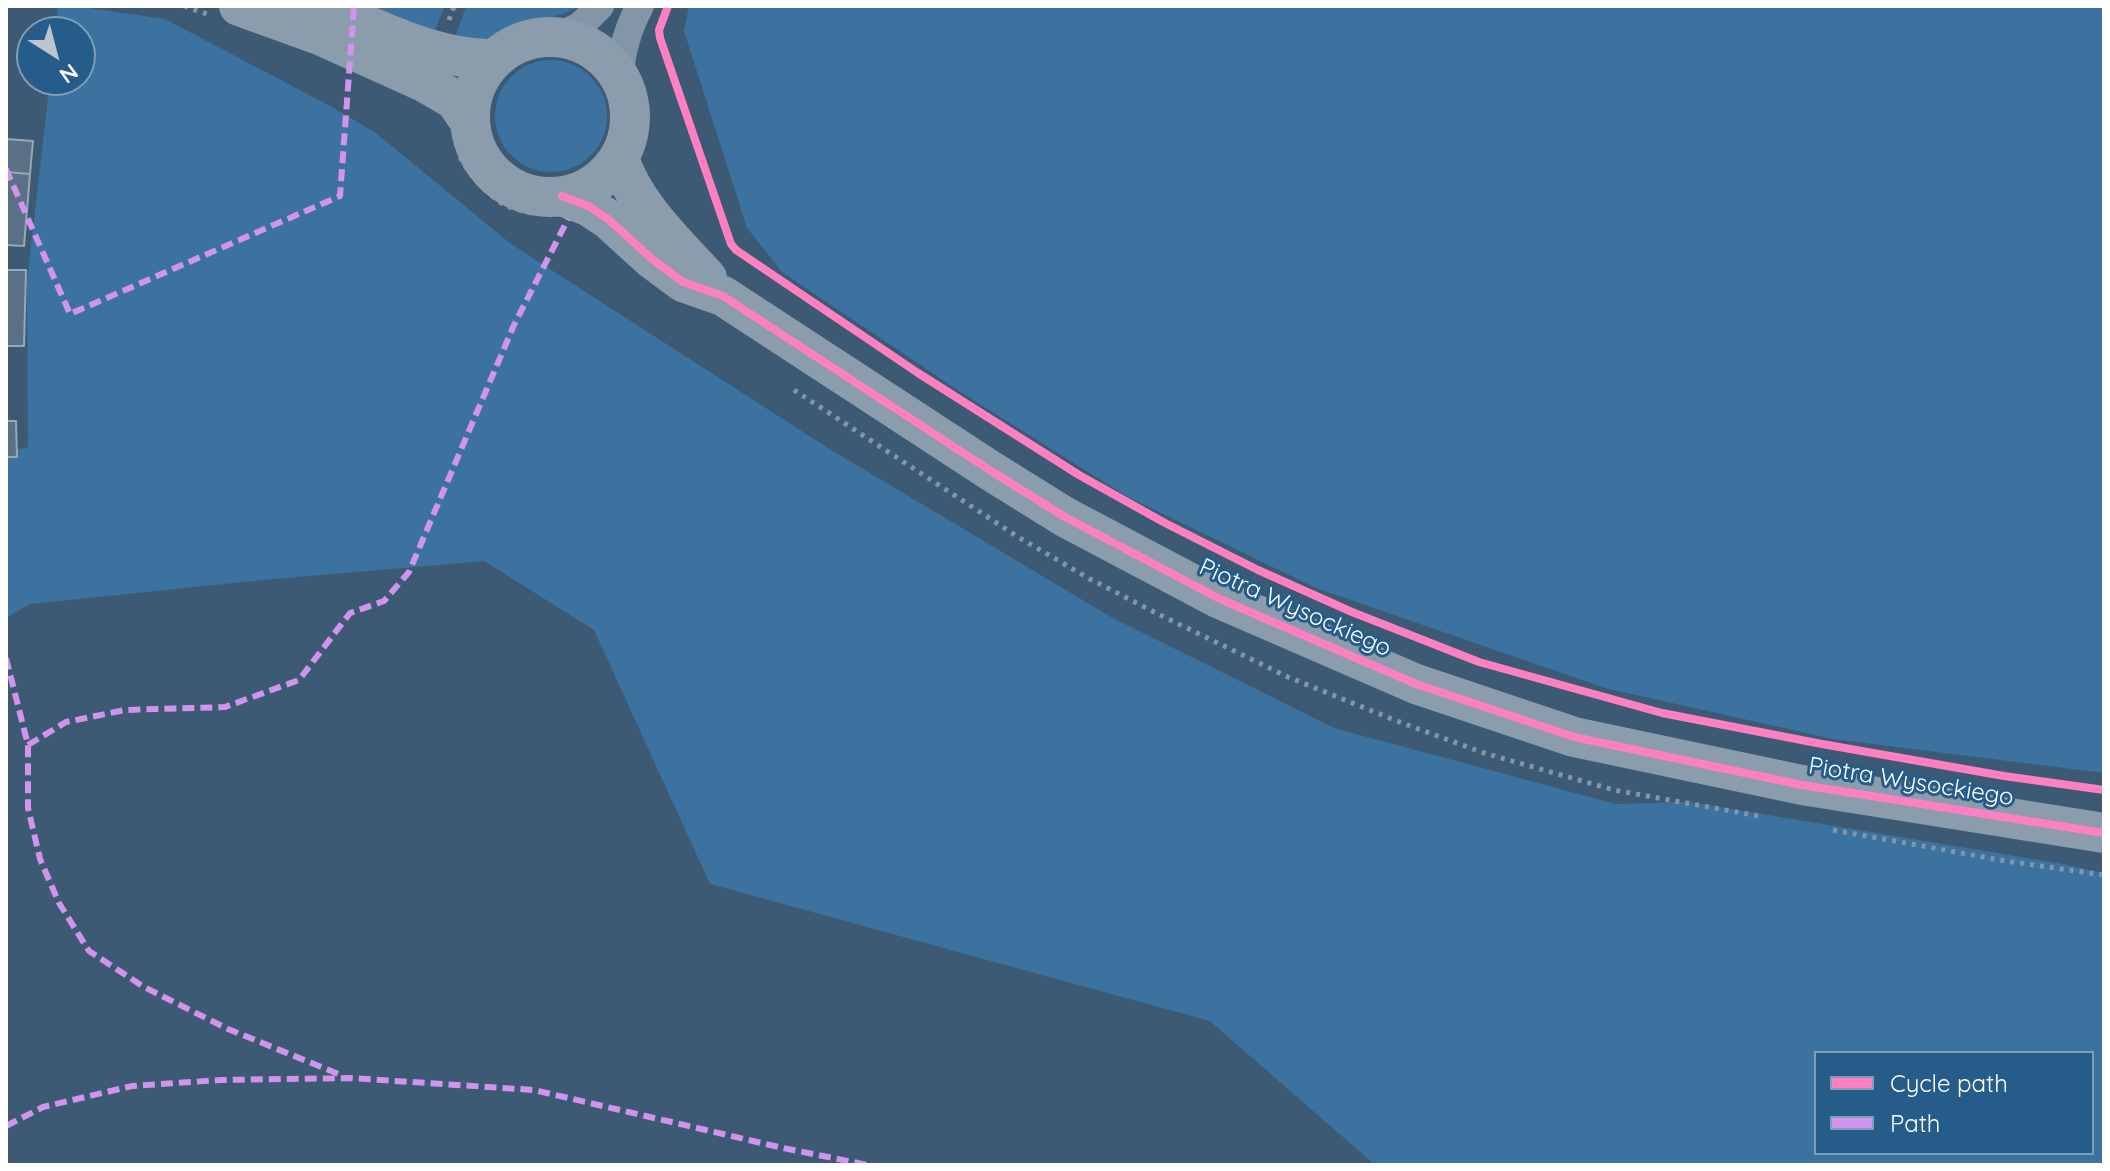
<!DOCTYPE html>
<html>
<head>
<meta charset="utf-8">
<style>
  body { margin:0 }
  #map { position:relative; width:2110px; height:1171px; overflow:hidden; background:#3c5a73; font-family:Quicksand,sans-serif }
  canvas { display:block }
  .frame { position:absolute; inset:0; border:8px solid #fff; pointer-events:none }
  .legend { position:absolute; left:1814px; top:1051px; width:280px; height:104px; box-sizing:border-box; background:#265c89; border:2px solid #7d9db8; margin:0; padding:10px 14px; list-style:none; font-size:24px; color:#fff }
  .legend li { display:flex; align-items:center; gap:16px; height:40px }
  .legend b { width:40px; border:2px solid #7d9db8 }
  .north { position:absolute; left:16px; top:16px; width:80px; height:80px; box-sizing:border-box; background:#265c89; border:2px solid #7d9db8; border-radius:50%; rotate:144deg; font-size:22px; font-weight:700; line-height:32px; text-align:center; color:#fff }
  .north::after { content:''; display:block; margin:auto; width:28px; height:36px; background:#bbc5ce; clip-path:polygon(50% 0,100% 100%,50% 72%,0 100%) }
</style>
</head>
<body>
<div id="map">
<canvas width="2110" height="1171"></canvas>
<div class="frame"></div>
<ul class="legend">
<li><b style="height:10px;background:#ff80c0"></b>Cycle path</li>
<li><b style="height:10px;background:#d193ec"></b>Path</li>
</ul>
<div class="north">N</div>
</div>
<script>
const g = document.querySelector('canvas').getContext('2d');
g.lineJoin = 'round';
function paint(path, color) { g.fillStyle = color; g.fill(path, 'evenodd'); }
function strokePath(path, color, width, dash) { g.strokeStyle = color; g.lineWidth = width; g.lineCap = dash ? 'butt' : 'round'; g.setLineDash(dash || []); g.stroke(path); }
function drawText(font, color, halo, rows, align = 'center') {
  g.font = font + ' Quicksand,sans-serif'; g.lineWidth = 6; g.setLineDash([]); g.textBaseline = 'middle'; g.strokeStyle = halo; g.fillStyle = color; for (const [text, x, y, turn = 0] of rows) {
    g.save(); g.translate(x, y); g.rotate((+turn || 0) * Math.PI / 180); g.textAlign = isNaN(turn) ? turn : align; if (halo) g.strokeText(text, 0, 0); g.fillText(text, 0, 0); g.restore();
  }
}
const green = new Path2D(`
  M 58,6 L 75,6 L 165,19 L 330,106 L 376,133 L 511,244 L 828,448 L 1111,617 L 1334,728 L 1616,804 L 1690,802 L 2063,864 L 2104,873 L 2104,1165 L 1375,1165 L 1210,1021 L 710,884 L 594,630 L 484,561 L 263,580 L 30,604 L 6,618 L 6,452 L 28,447 L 27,281 L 50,80 L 80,80 L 80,32 L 55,32 ZM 1816,1053 L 2092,1053 L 2092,1153 L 1816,1153 Z
  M 349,6 L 445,6 L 432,37 Z
  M 493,6 L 580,6 L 568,12 L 484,39 L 454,40 L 466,7 Z
  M 689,6 L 2104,6 L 2104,773 L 1833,739 L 1605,688 L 1316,588 L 1128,497 L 962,393 L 782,272 L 747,228 L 684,31 Z
  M495 116a56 56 0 1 1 112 0a56 56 0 1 1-112 0Z`);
const building = new Path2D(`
  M 6,139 L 33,141 L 30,174 L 6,172 Z
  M 6,172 L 30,174 L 24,246 L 6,245 Z
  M 6,270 L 26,270 L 24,346 L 6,346 Z
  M 6,421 L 16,421 L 17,457 L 6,457 Z`);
const path = new Path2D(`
  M 184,6 L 207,14
  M 449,20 L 454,6
  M 460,157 C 468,174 488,196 505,205 C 513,209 523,211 531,213
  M 794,390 L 1018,537 L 1090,579 L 1158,614 L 1288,677 L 1397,721 L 1484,753 L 1614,790 L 1764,817
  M 1833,830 L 2006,861 L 2104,875`);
const street = new Path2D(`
  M 557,37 L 580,26 L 600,6
  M 620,77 C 621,51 627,30 640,6`);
const secondary = new Path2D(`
  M 239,6 L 322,36 L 424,82 L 455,100 L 470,122
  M 322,6 C 376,28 436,61 495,59
  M470 117a80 80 0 1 1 160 0a80 80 0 1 1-160 0Z
  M 619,158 C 634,205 674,242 707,278
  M 562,196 L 588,206 L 608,219 L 652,259 L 683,282 L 723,296 L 991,471 L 1065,517 L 1220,599 L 1416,684 L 1574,737 L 1802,785 L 2104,833`);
const quiet = new Path2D(`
  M 6,169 L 70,314 L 340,196 L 354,6
  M 6,658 L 28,745 L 28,808 L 40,859 L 59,903 L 89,951 L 144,987 L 228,1029 L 341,1075
  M 28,745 L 66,722 L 125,710 L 225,707 L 299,680 L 350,613 L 384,601 L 409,572 L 514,325 L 568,219
  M 6,1126 L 43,1107 L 132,1086 L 221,1080 L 350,1078 L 534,1090 L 783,1148 L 868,1165`);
const cycleway = new Path2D(`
  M 668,6 L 659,30 L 660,38 L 731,244 L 736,250 L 918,373 L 1079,475 L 1165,523 L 1258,570 L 1352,612 L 1479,662 L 1662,713 L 1822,744 L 2004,776 L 2104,790
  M 562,196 L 588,206 L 608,219 L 652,259 L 683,282 L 723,296 L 991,471 L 1065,517 L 1220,599 L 1416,684 L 1574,737 L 1802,785 L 2104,833`);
const streetNames = [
  ["Piotra Wysockiego",1295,608,24],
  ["Piotra Wysockiego",1911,782,9]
];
paint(green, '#3b729f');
paint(building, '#5a7185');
strokePath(building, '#97a8b6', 2);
strokePath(path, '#8396a7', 5, [4, 6]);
strokePath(street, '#8396a7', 28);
strokePath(secondary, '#8b9dac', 40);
strokePath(quiet, '#d193ec', 6, [12, 6]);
strokePath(cycleway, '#ff80c0', 8);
drawText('24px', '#fff', '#265c89', streetNames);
</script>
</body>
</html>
